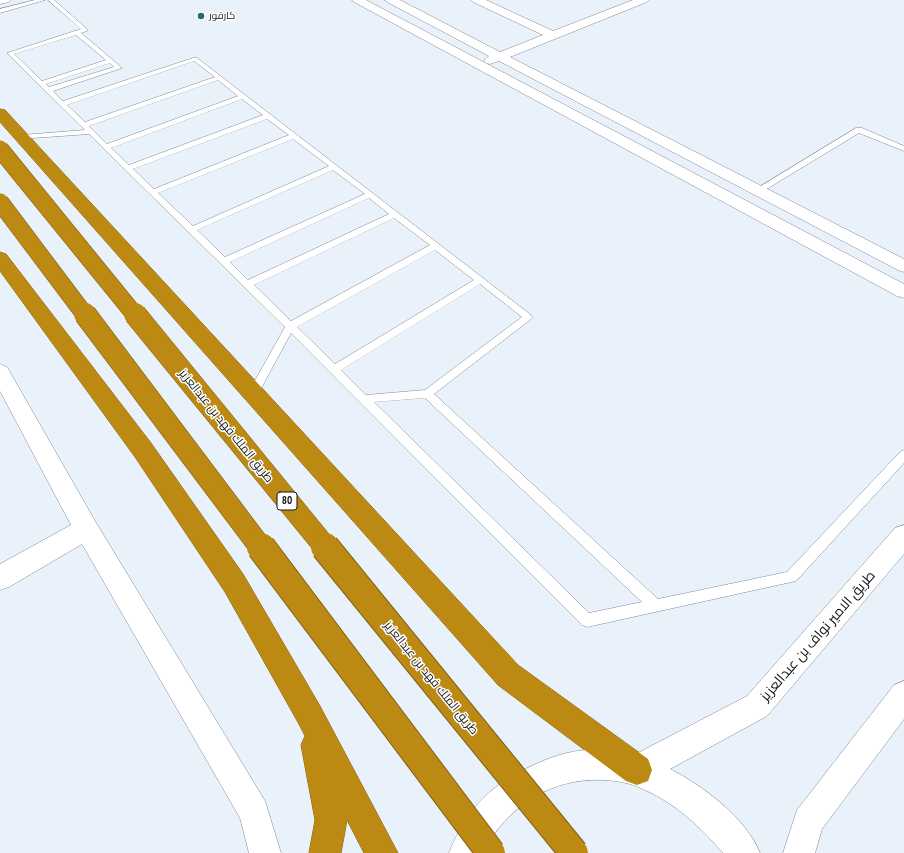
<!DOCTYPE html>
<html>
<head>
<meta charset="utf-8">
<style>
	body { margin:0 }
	canvas { display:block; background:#e9f1fa }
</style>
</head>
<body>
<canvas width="904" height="853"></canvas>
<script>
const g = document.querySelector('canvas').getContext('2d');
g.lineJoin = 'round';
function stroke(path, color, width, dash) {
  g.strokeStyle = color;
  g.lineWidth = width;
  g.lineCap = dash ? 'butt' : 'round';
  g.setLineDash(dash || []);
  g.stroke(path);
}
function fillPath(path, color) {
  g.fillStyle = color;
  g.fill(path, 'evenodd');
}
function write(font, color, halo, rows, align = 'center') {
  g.font = font + ' "PT Sans Narrow",Cairo,sans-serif';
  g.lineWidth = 3;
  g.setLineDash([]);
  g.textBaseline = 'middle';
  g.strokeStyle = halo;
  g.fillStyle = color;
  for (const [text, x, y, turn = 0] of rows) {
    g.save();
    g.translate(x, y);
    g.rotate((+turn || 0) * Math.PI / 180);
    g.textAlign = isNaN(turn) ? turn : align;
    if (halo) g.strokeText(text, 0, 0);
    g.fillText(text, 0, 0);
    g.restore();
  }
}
const lane = new Path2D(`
	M35,0H45L0,13V9Z
	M48,0H54L87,29V31L81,33L122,68L53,91L63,101L193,58H197L531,315L533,317L531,319L434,394L658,599L787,572L900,452L904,450V463L796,581L587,627L582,625L291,333L257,396H249L248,393L285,327L89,134L19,139L18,137L22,135L85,130L7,53L81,29ZM76,35L106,60L42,81L14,54ZM194,61L215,77L85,122L67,105ZM110,63L114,67L49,87L46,84ZM218,80L238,96L107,144L89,126ZM242,99L263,115L129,165L111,148ZM267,119L289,135L154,189L133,169ZM293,139L329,166L193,226L158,193ZM333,170L365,194L225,257L197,230ZM369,198L389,214L248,280L230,262ZM394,218L430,245L291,321L254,285ZM435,250L474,280L335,364L297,327ZM480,284L522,317L425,390L366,395L341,370ZM425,398L642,602L589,613L374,402Z
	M856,128H862L904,146V151L859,133L760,193H754L753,191Z`);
const street = new Path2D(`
	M0,0H11L9,2L0,4Z
	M352,0H366L904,284V298L897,296L354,2Z
	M385,0H400L500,52L543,35L473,2L471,0H486L553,31L633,0H649L647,2L510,57L904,259V272L898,270L499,61L490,64L486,63L484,60L489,56L387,2Z
	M0,364L7,367L95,521L265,801L281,853H249L240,818L82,544L9,587L0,590V564L71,525L0,391Z`);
const secondary = new Path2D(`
	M904,525V554L767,716L670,769C702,785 746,818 760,853H723C701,827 675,803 643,789C631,783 618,781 605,780C551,777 508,806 482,853H449C467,808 492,783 536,764C568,749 600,745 634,755L747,696L895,528Z
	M904,681V719L822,829L815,853H783L797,810L894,685Z`);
const highway = new Path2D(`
	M0,109L5,110L518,665L648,759L652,770L648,781L637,785L626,781L498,685L0,122Z
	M0,252L6,254L151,443L243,574L320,706L398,853H364L347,820L341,853H309L315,820L301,745L305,736L300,726L225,592L135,457L0,271Z`);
stroke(lane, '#828992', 1);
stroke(street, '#828992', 1);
stroke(secondary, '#828992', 1);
stroke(highway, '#816114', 1);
fillPath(lane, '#fff');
fillPath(street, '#fff');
fillPath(secondary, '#fff');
fillPath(highway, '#bc8a12');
const highwayBridgeFar2 = new Path2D(`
	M0,149L135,315
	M0,202L85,315`);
const highwayBridgeFar1 = new Path2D(`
	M85,314L261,548
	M135,314L326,548`);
const highwayBridge = new Path2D(`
	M261,547L491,853
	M325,547L574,853`);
stroke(highwayBridgeFar2, '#816114', 18, []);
stroke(highwayBridgeFar1, '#816114', 23, []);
stroke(highwayBridge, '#816114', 30, []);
stroke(highwayBridgeFar2, '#bc8a12', 17);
stroke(highwayBridgeFar1, '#bc8a12', 22);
stroke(highwayBridge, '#bc8a12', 28);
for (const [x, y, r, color] of [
	[201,16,4,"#206b72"]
]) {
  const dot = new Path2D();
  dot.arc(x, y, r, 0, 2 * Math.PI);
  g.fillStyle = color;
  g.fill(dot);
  stroke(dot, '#fff', 1.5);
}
write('10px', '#131619', '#fff', [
	["كارفور",209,16]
], 'left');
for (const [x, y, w] of [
	[287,501,20]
]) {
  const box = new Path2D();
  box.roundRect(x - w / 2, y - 9, w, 18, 3);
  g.fillStyle = '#fff';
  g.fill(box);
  stroke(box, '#131619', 1);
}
write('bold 11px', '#131619', null, [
	["80",287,501]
]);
write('12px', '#131619', '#fff', [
	["طريق الملك فهد بن عبدالعزيز",226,426,51],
	["طريق الملك فهد بن عبدالعزيز",431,678,51]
]);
write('14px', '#131619', '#fff', [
	["طريق الامير نواف بن عبدالعزيز",818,636,-49]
]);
</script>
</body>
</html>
